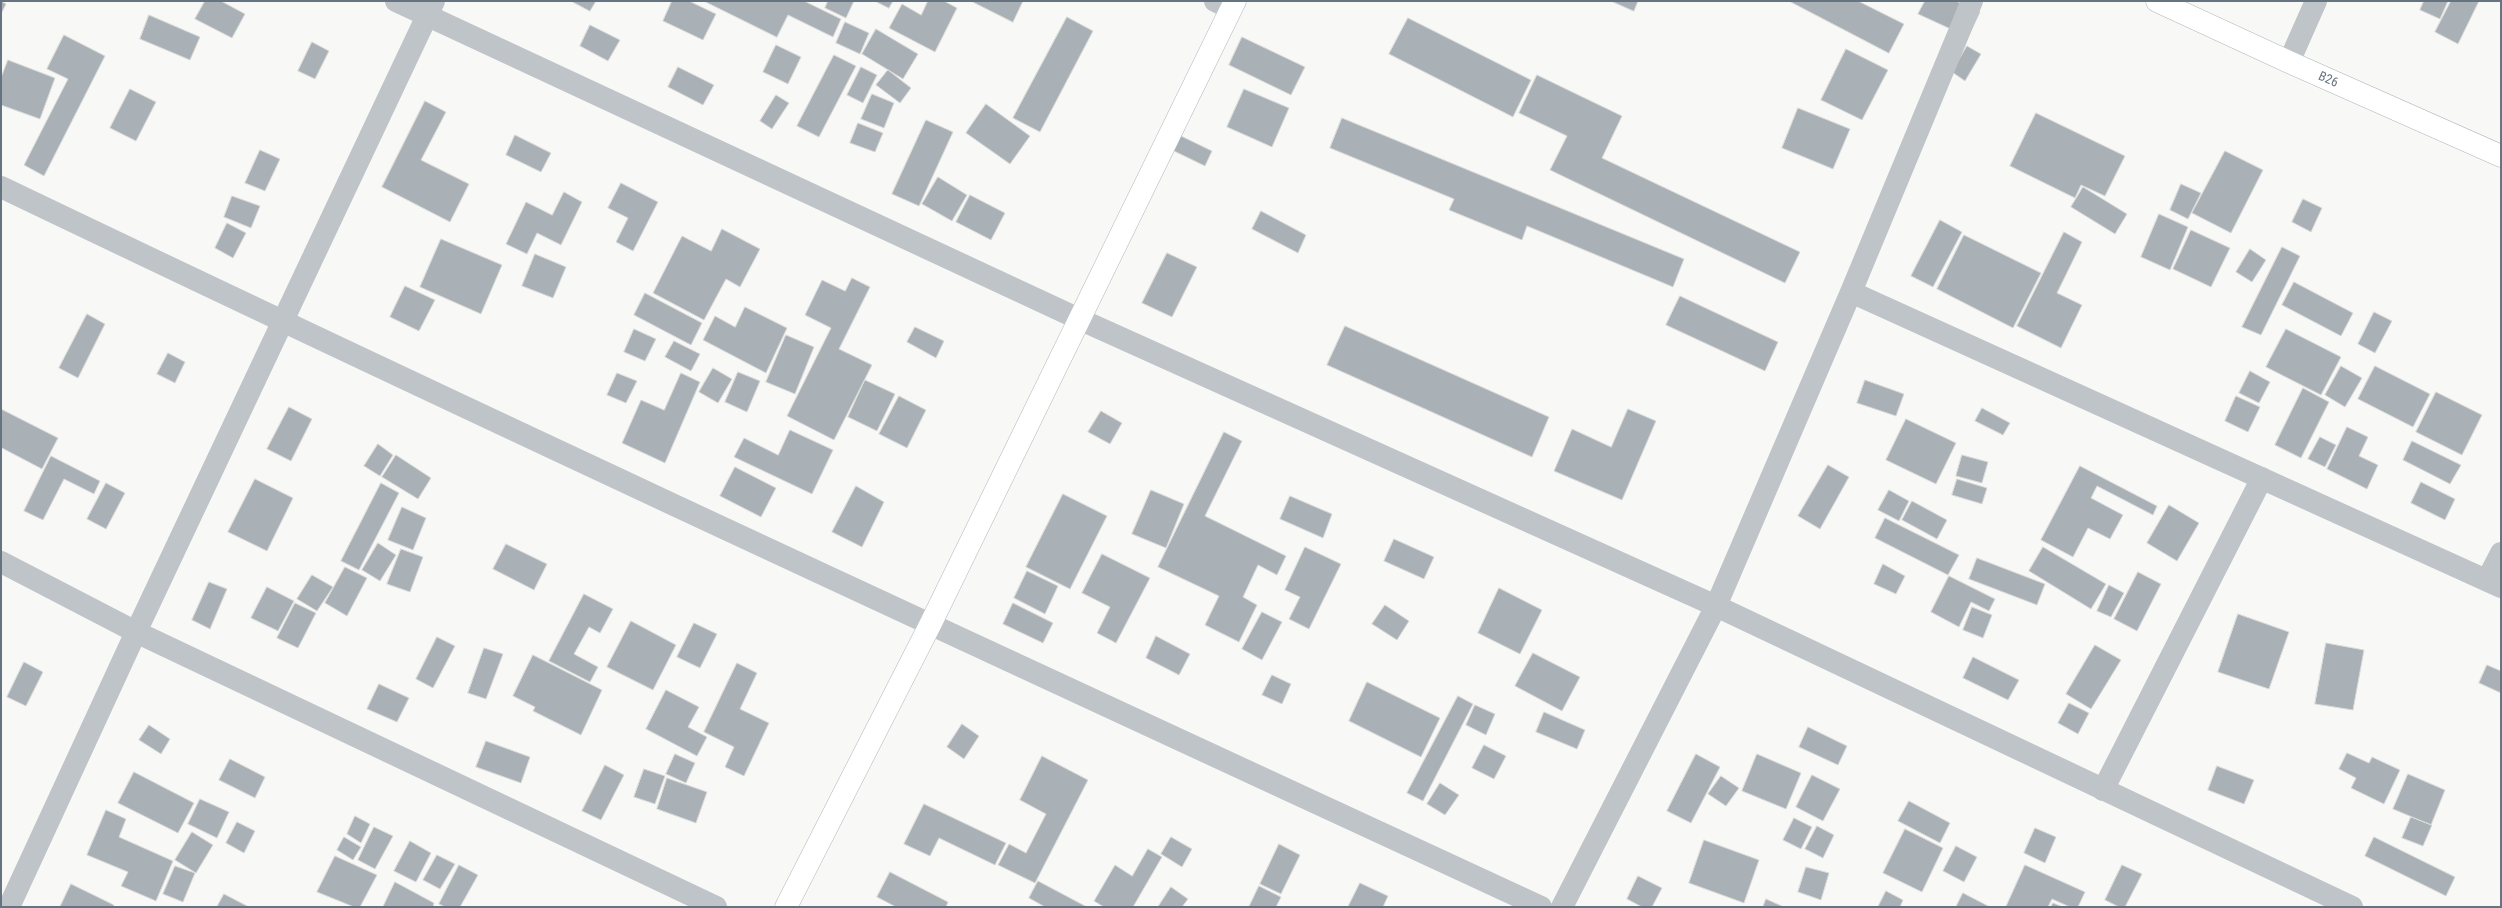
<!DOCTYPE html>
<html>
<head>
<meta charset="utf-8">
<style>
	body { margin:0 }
	#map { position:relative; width:2502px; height:908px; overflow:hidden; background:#f8f8f6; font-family:"Roboto Condensed",sans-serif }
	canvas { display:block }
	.frame { position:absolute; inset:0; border:2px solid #657480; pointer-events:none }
</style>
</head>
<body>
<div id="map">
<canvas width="2502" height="908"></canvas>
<div class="frame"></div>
</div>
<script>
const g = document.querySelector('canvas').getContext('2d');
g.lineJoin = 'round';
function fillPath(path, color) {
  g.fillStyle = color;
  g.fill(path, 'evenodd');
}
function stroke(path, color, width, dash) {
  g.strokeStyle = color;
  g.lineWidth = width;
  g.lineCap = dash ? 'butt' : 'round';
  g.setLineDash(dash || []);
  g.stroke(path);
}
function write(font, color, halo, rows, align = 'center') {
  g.font = font + ' "Roboto Condensed",sans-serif';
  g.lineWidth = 4;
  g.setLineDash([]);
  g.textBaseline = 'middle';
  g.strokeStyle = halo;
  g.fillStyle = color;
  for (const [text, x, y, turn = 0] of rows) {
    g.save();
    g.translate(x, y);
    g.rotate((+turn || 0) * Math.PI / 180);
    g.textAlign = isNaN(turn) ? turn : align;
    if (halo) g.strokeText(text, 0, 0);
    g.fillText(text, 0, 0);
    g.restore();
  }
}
const building = new Path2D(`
	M1,1L6,4L1,14Z
	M205,1H221L245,14L232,38L195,19Z
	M571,1H596L590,11Z
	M672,1H689L716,14L703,40L663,21Z
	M704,1H804L841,19L833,37L788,15L777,37Z
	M828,1H854L846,18L825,8Z
	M875,1H893L889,8Z
	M928,1H944L957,8L935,52L889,28L902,4L921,15Z
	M971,1H1023L1013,22Z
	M1611,1H1638L1634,11Z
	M1789,1H1858L1904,24L1889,53Z
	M1925,1H1956L1980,12L1968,37L1918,14Z
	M2424,1H2448L2440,19L2420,10Z
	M2451,1H2479L2458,44L2435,32Z
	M149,15L200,37L190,60L140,39Z
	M1067,17L1093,31L1040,132L1013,118Z
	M1408,18L1531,80L1513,117L1389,54Z
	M845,22L869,33L860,54L836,43Z
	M590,25L620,40L608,61L580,46Z
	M876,29L918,54L903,79L862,54Z
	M64,35L105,56L44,176L24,165L68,79L47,69Z
	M1242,37L1305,67L1291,95L1229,65Z
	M312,42L329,51L315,79L298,71Z
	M776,45L801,57L788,84L763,72Z
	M1967,46L1981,54L1965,81L1952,72Z
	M1846,49L1888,70L1862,120L1821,100Z
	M834,55L856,66L819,137L797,126Z
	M8,60L55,78L40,119L1,105V78Z
	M678,67L714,85L703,105L668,87Z
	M861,67L877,75L863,103L847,95Z
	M888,70L911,88L900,103L876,85Z
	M1537,75L1622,116L1602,158L1800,252L1785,283L1550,170L1567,136L1519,113Z
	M130,89L156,102L136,141L110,128Z
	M1244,89L1289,108L1272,147L1227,127Z
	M872,94L894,103L884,128L861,119Z
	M776,95L789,103L772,129L760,121Z
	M425,101L446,112L421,160L469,184L450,222L382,187Z
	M986,104L1030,136L1010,164L966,133Z
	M1798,108L1850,129L1833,169L1782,148Z
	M2036,113L2125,156L2105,196L2081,185L2075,198L2010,166Z
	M1342,118L1684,259L1673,287L1527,226L1522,240L1449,210L1454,199L1330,148Z
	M926,120L953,132L919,206L892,194Z
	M858,123L883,133L875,152L850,143Z
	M515,135L551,153L541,172L506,155Z
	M1181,136L1212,151L1205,166L1174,151Z
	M260,150L280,159L265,191L245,183Z
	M2225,151L2263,170L2231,233L2192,213Z
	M938,177L967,195L952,221L922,204Z
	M621,183L658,202L633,251L616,242L628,218L608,208Z
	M2181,184L2201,193L2188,219L2170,210Z
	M2083,187L2127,214L2115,234L2071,207Z
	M564,192L582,202L561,245L537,233L527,254L506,244L526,202L552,215Z
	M970,195L1005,213L991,240L956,222Z
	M232,196L260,206L251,228L224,217Z
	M2303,199L2322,208L2311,232L2292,222Z
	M1261,211L1306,235L1298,253L1252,229Z
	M2159,214L2188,227L2170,270L2141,257Z
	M1940,220L1962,232L1933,287L1911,276Z
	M227,223L246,233L233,258L215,248Z
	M722,229L760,249L740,287L726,279L704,320L653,293L682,236L711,251Z
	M2191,230L2230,248L2211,287L2173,269Z
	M2064,232L2082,242L2057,293L2082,305L2061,348L2017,326Z
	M1964,235L2041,273L2013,328L1937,289Z
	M441,239L502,265L481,314L420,287Z
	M2282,247L2300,256L2261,335L2242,327Z
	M2250,249L2266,260L2252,282L2236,272Z
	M1167,253L1197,267L1172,317L1142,303Z
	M535,254L566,267L553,298L522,286Z
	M852,278L870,287L839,349L872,365L834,440L787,416L831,328L805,315L822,280L845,291Z
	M2294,282L2353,313L2341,336L2282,305Z
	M405,286L435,300L419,331L390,317Z
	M645,293L702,323L691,345L634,315Z
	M1680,296L1778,342L1765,371L1666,325Z
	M745,307L787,328L766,373L703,340L715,316L735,327Z
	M2374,312L2392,321L2375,353L2358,344Z
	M87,314L105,324L78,378L59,368Z
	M1345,326L1549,417L1532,457L1327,365Z
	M915,327L944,341L936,358L907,342Z
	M634,329L656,339L645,361L624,352Z
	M2286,329L2341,357L2321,395L2266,367Z
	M786,335L814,347L795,394L766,382Z
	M674,341L700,354L691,371L665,357Z
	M168,353L185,362L175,383L157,374Z
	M2341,366L2362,378L2345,407L2325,395Z
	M2375,366L2430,394L2413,427L2358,399Z
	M713,368L732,379L718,403L699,392Z
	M2250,371L2270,382L2259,403L2239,393Z
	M738,372L760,381L747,412L725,402Z
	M617,373L637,381L626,403L607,395Z
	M681,373L700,382L665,463L622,443L641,400L664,410Z
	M865,380L895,394L877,431L848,417Z
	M1865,380L1904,394L1896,416L1857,403Z
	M2303,388L2329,402L2301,458L2275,445Z
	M2436,392L2482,415L2462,455L2416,432Z
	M899,396L926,410L907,448L879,434Z
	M2236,396L2260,407L2248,432L2225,421Z
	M289,407L312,419L291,461L267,449Z
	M1982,408L2010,423L2003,435L1975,421Z
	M1,409L58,438L42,469L2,448L1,451Z
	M1628,409L1656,421L1622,500L1554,471L1572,429L1611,447Z
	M1101,411L1122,423L1110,444L1088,432Z
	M1906,419L1956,443L1936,484L1886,460Z
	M2347,427L2368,437L2359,456L2378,465L2367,489L2327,469Z
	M790,430L833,450L812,494L734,457L744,438L778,455Z
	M1224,432L1242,441L1205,516L1286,556L1277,575L1258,565L1243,597L1257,605L1239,642L1205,625L1219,596L1158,567Z
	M2320,437L2336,445L2325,467L2308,459Z
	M2412,441L2461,465L2450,484L2403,460Z
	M378,444L393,455L380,476L364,466Z
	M396,455L431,478L418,499L382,477Z
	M1962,455L1988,462L1982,483L1956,476Z
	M51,456L100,481L94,494L64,479L43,520L24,511Z
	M1828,465L1849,477L1820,529L1798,516Z
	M2080,466L2157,506L2153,515L2097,486L2091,498L2123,515L2110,539L2088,528L2073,557L2041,540Z
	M735,467L776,488L761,517L720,496Z
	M255,479L293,498L267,551L228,532Z
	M1957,479L1987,488L1982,504L1952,495Z
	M2421,482L2455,499L2445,520L2411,503Z
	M106,483L125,493L106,529L87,519Z
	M381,483L399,493L359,570L341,561Z
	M856,486L884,502L862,547L832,532Z
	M1151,490L1184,504L1166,548L1132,534Z
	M1889,490L1909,501L1899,521L1878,510Z
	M1063,494L1107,516L1070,589L1026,567Z
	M1290,496L1332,514L1323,538L1280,519Z
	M1912,501L1947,520L1937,539L1902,520Z
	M2169,505L2199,523L2177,561L2147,543Z
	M402,507L426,518L413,550L388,540Z
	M1885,518L1959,555L1948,575L1875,538Z
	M1394,539L1434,557L1424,579L1384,561Z
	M378,543L396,555L380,581L362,570Z
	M506,544L547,564L534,590L493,569Z
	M1305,547L1341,564L1309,629L1289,619L1300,597L1285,590Z
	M2043,547L2106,584L2091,609L2029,571Z
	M401,549L423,557L410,592L387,584Z
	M1102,554L1150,578L1116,643L1097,633L1110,607L1082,593Z
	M1977,558L2045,584L2037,605L1969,579Z
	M1883,564L1905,576L1896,594L1874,584Z
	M345,567L367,578L347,616L325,603Z
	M1027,571L1058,586L1045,614L1014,598Z
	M2138,572L2161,584L2137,631L2114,619Z
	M312,575L333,587L317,611L297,599Z
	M1949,576L1995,599L1989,611L1971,602L1959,627L1931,612Z
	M209,582L227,589L210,629L192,620Z
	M2109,585L2124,593L2111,617L2097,611Z
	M267,587L294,601L278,631L251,618Z
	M1499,588L1542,610L1520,654L1478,633Z
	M584,594L613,609L600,633L589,627L574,654L598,667L590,682L549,661Z
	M295,603L316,613L298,648L277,638Z
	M1013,603L1053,623L1043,643L1003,624Z
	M1385,605L1409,621L1397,640L1372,624Z
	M1972,607L1992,615L1983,638L1963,630Z
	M1262,612L1282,622L1262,660L1242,649Z
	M2238,614L2289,632L2269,689L2218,672Z
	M631,621L676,645L653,690L607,667Z
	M694,623L717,634L700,668L677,657Z
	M1156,636L1190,654L1179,675L1146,658Z
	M437,637L455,646L433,688L416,679Z
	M2326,643L2364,650L2353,710L2315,704Z
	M2095,645L2121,660L2091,709L2066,694Z
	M484,648L503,654L486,699L468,693Z
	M1533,653L1580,677L1562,711L1515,686Z
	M533,655L602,690L581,735L533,711L535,707L513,696Z
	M1973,657L2019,680L2008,700L1963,678Z
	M24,662L43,672L26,706L7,697Z
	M737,663L757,673L740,709L769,723L744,776L725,767L734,747L704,732Z
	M2487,665L2501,671V693L2479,683Z
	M1272,675L1291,684L1282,704L1262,695Z
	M1367,682L1440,718L1421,757L1349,721Z
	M379,684L409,698L397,722L367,709Z
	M666,690L699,707L688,727L707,737L697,756L646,729Z
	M1458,696L1473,704L1423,801L1407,793Z
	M2069,703L2089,713L2078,734L2058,723Z
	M1475,705L1495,714L1486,735L1466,725Z
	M1544,712L1585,730L1577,749L1536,732Z
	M962,724L979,736L964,759L947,747Z
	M149,725L170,739L161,754L139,740Z
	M1808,727L1847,746L1838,765L1799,747Z
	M486,741L530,757L521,783L476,767Z
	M1484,745L1506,756L1494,779L1472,768Z
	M2347,753L2369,763L2372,757L2400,770L2384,804L2351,788L2356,778L2339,769Z
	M675,754L695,763L686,783L666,774Z
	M1696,754L1720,767L1691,823L1667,811Z
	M1757,754L1801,773L1786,809L1742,791Z
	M1042,756L1088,780L1035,883L998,865L1009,844L1026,853L1046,814L1020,800Z
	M230,759L265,777L255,798L219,780Z
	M605,765L624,775L601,820L582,811Z
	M2217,766L2254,780L2244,804L2208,790Z
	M644,769L665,776L655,804L634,797Z
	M134,772L194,803L178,833L118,803Z
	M2408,774L2445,790L2431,825L2393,809Z
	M1812,775L1840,789L1823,821L1796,807Z
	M1721,776L1739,788L1726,806L1708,794Z
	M667,778L707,792L696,823L657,809Z
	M1440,783L1459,795L1445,815L1427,804Z
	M200,799L229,812L217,838L188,824Z
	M1909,801L1950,823L1940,843L1898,821Z
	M924,804L1006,843L995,865L939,838L930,856L904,844Z
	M106,810L126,819L119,837L173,861L156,901L121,886L128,872L87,855Z
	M355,816L370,824L361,843L347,834Z
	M2411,817L2432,825L2423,846L2402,838Z
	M1794,818L1812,827L1801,849L1783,840Z
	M237,822L255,831L244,853L226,843Z
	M1817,826L1834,835L1823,858L1805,849Z
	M374,827L393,836L375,869L358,860Z
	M2035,828L2056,837L2045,863L2024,853Z
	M1905,829L1943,848L1922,892L1883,873Z
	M192,832L213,845L196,873L175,860Z
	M344,837L361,847L353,860L337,850Z
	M1171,837L1192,849L1182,867L1161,854Z
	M2374,837L2455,877L2446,896L2365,856Z
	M1704,840L1759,860L1744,903L1689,883Z
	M410,841L431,853L416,882L394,871Z
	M1279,844L1300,855L1281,894L1260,884Z
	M1956,846L1977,857L1964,882L1943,871Z
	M1148,849L1162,857L1133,907H1104L1094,901L1115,865L1132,876Z
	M437,855L455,864L440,889L423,880Z
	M335,856L377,875L360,907H354L317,892Z
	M459,865L478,875L460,907H445L439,904Z
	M2025,865L2085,892L2078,907H2070L2052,899L2048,907H2006Z
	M2122,865L2142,874L2125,907H2119L2105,900Z
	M175,866L195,873L183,902L163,894Z
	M1806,867L1829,873L1821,900L1798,892Z
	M890,872L948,902L946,907H896L877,897Z
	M1638,876L1662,888L1652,907H1642L1627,899Z
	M1038,881L1087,907H1045L1029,898Z
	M395,882L434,903L433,907H383Z
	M1360,883L1388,896L1383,907H1348Z
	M71,884L114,905L113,907H60Z
	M1259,886L1281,897L1276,907H1249Z
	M1171,887L1188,899L1182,907H1158Z
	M1886,891L1903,900L1900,907H1878Z
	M1963,893L1990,907H1956Z
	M224,894L249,907H217Z
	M1766,899L1784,907H1763Z
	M2053,903L2063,907H2051Z`);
fillPath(building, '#a9b1b7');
stroke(building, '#dadad8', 1);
const secondary = new Path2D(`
	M786,907L930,625L1235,1`);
const trunk = new Path2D(`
	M2157,1L2289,62L2501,156`);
stroke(secondary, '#b2b8bc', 23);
stroke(trunk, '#b3b7bb', 23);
stroke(new Path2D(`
	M396,1L1079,319L1716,606L2352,907
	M1215,1L1231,9
	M1,187C512,432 1027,669 1541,907
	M1851,292L2501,587
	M1,562L136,632L716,907
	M2487,580L2501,553
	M2103,790L2262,478
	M9,907L136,632L434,1
	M1562,907L1716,606L1851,292L1972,1`), '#bfc4c8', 22);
stroke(new Path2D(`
	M2289,62L2316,1`), '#bfc4c8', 22);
stroke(secondary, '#fff', 22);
stroke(trunk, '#fff', 22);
write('13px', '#657480', '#fff', [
	["B26",2328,80,24]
]);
</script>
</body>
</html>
